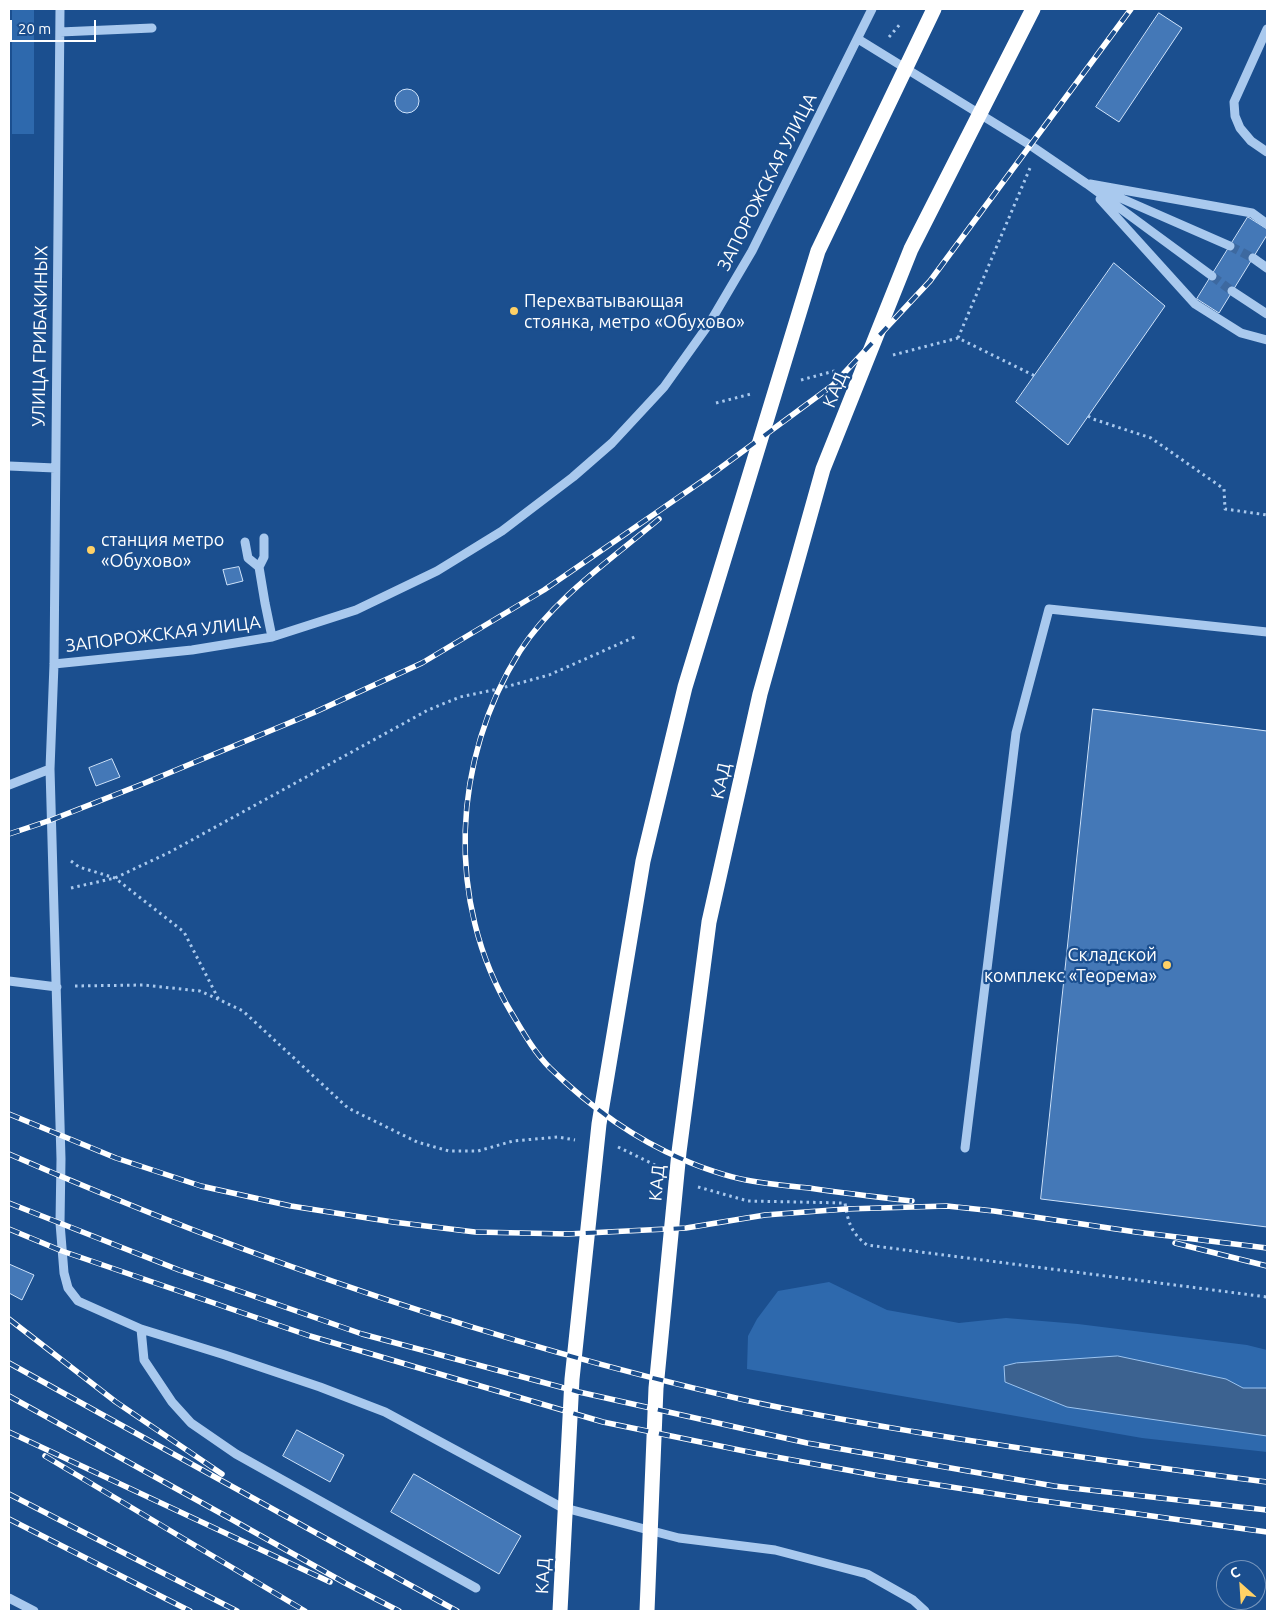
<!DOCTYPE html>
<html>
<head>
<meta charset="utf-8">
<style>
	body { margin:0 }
	#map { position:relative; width:1276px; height:1620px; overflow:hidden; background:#1b4f8f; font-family:Ubuntu,sans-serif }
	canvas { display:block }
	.frame { position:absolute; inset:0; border:10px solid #fff; pointer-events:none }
	.north { position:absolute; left:1216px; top:1560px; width:50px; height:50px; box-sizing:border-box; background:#1b4f8f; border:1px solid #7695bc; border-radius:50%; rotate:334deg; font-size:14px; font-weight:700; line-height:20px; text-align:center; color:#fff }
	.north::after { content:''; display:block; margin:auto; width:18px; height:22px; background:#ffd166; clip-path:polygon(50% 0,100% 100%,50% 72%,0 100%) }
	.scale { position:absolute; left:10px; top:20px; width:86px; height:22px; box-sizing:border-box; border:2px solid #fff; border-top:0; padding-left:6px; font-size:15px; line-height:18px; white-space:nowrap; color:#fff; -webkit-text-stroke:4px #1b4f8f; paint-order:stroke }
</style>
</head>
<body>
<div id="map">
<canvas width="1276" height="1620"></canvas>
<div class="frame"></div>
<div class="north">С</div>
<div class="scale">20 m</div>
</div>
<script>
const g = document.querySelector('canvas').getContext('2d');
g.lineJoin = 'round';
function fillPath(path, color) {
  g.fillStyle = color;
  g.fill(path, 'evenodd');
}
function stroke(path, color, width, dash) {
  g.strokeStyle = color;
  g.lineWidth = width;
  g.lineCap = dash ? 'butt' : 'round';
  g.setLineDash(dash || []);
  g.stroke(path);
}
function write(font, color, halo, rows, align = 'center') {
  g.font = font + ' Ubuntu,sans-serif';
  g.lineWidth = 4.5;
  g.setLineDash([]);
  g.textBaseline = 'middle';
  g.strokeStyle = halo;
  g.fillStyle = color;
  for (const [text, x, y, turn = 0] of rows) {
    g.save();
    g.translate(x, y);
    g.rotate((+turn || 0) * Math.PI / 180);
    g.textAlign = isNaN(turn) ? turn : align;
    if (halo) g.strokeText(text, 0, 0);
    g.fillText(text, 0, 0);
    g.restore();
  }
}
fillPath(new Path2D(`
	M12,9H34V134H12Z
	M829,1282L887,1310L959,1323L1006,1318L1078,1324L1247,1345L1267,1350V1452L1142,1438L747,1369L748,1336L757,1319L778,1291Z`), '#2e69ad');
const water = new Path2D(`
	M1118,1356L1226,1379L1243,1388H1267V1436L1067,1407L1005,1382L1004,1366L1016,1363Z`);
fillPath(water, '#3c6290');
stroke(water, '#9cc4f0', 1);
const building = new Path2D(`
	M1159,13L1182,28L1119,122L1096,107Z
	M395 101a12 12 0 1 1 24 0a12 12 0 1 1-24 0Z
	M1248,217L1267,229V235L1219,313L1197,299Z
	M1114,263L1165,306L1068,445L1016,402Z
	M239,567L243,581L227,585L223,570Z
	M1093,709L1267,731V1227L1041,1199Z
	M112,759L120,777L96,786L89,768Z
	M9,1264L34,1275L22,1300L9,1293Z
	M297,1430L344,1455L330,1482L283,1456Z
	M414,1474L521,1536L499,1574L391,1512Z`);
fillPath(building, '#4478b7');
stroke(building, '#cfe3fa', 1);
stroke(new Path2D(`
	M1230,246L1253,258
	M1212,276L1232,291`), '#3d69a0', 9, [9, 4.5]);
stroke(new Path2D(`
	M889,37L901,23
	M958,338L1030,168
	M893,355L958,338L1035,376
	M801,380L838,370
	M716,403L751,394
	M1088,416L1093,419L1151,438L1224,489L1225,509L1267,515
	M71,861L79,867L115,878L184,932L219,1000
	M71,888L115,878L170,852L428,710L460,697L498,689L549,675L637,636
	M75,986L143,985L200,991L220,1000L243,1011L348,1108L417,1142L449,1151H478L513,1141L558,1137L575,1140
	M618,1147L655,1165
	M698,1187L748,1201L845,1203C848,1222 851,1233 867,1245L1267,1297`), '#a9c9ee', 3, [2.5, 4]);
stroke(new Path2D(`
	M60,9L54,664L50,769L61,1159L60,1223L64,1273L68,1288L78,1301L141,1329L225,1355L320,1387L385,1412L561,1507L679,1538L775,1550L867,1574L913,1600L925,1611
	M1267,29L1234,102L1235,116L1240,128L1251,141L1267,152
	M60,32L152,28
	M858,39L1030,145L1087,184L1212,276
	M1090,184L1252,213L1267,224
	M1102,190L1230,246
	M1100,199L1195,304L1241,333L1267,340
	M1253,258L1267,268
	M1232,291L1267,314
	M9,466L55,468
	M264,538V557L259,567L265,603L272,637
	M245,542L248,558L259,567
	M54,664L192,650L272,637L356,610L437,571L502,531L573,477L612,443L664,387L709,324L752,251L872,9
	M9,785L50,769
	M9,981L57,987
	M965,1148L1016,733L1049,609L1267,632
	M141,1329L144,1360L172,1402L191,1423L236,1454L476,1588
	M9,1598L34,1611`), '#a9c9ee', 9);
stroke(new Path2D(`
	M560,1611L572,1379L599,1124L643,861L685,687L818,251L934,9
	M647,1611L656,1388L679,1152L709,922L760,694L823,469L911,249L1033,9`), '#fff', 15);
const rail = new Path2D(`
	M659,519C612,559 554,598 520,651C452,759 445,902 511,1012C523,1032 534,1052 550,1068C588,1105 633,1138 682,1159C699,1167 729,1177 746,1180C767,1184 788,1186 809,1188C843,1193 877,1197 912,1201
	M9,834L51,820L140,785L313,713L422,663L544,590L708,477L833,385L930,281L1131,9
	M9,1114L116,1158L201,1186L291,1206L393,1222L475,1232L568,1234L686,1228L765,1215L846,1209L947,1206L994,1211L1136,1232L1267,1248
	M9,1154C243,1256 486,1341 736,1398C795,1412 856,1422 916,1432C1033,1451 1150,1467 1267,1482
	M9,1203L179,1270L362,1334L579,1392L807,1443L1054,1486L1267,1510
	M9,1229L62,1251L310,1336L603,1422L754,1453L880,1476L1022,1498L1267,1532
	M1175,1243L1267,1266
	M9,1319L116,1402L222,1474
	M9,1363L457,1611
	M9,1396L231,1519L345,1583L399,1611
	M9,1432L330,1582
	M45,1456L305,1611
	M9,1494L237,1611
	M9,1519L190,1611`);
stroke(rail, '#fff', 5.5);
stroke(rail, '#1b4f8f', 4, [11]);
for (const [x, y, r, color] of [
	[514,311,5,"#ffd166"],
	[91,550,5,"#ffd166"],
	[1167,965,5,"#ffd166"]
]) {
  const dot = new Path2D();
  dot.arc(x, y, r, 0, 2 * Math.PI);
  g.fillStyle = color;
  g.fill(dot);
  stroke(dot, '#1b4f8f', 2);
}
write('18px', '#fff', '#1b4f8f', [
	["ЗАПОРОЖСКАЯ УЛИЦА",767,182,-63],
	["УЛИЦА ГРИБАКИНЫХ",40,336,-89],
	["КАД",835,390,-68],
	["ЗАПОРОЖСКАЯ УЛИЦА",163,634,-7],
	["КАД",721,781,-78],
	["КАД",657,1183,-85],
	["КАД",543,1576,-87]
]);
write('18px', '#fff', '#1b4f8f', [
	["Перехватывающая",524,301],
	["стоянка, метро «Обухово»",524,322],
	["станция метро",101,540],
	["«Обухово»",101,561],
	["Складской",1157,955,"right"],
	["комплекс «Теорема»",1157,976,"right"]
], 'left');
</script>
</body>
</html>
